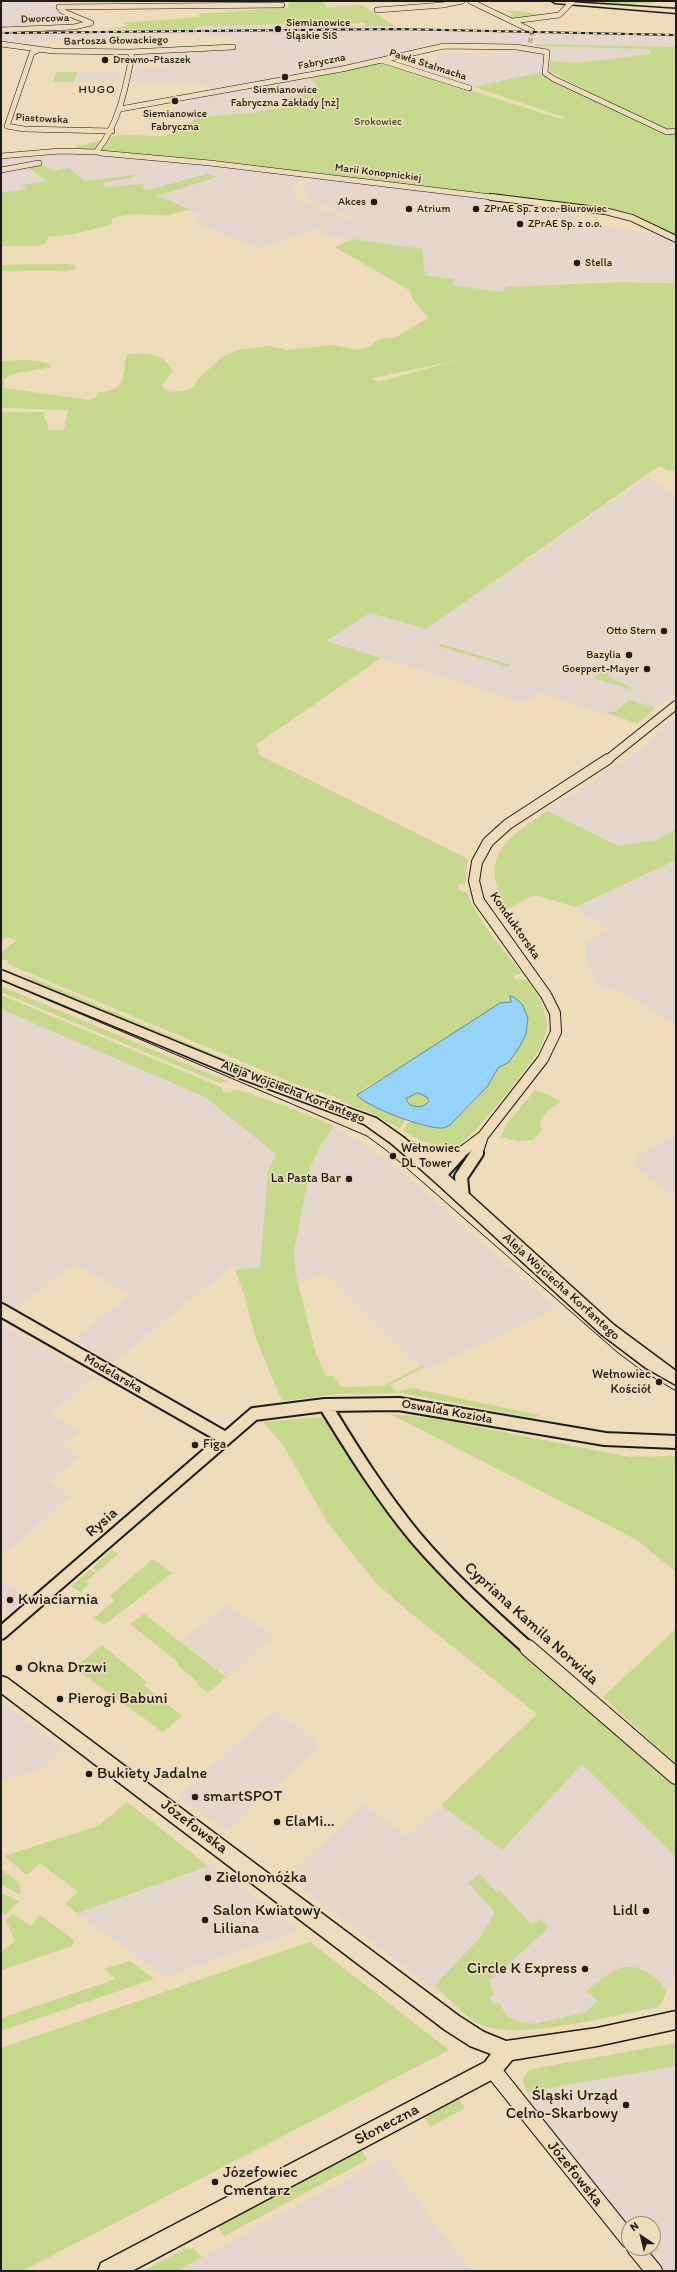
<!DOCTYPE html>
<html>
<head>
<meta charset="utf-8">
<style>
	body { margin:0 }
	#map { position:relative; width:677px; height:2272px; overflow:hidden; background:#eedbb9; font-family:Itim,sans-serif }
	canvas { display:block }
	.frame { position:absolute; inset:0; border:2px solid #1c1c1c; pointer-events:none }
	.north { position:absolute; left:621px; top:2216px; width:40px; height:40px; box-sizing:border-box; background:#eedbb9; border:1px solid #9a8f7a; border-radius:50%; rotate:325deg; font-size:11px; font-weight:700; line-height:16px; text-align:center; color:#1c1c1c }
	.north::after { content:''; display:block; margin:auto; width:14px; height:18px; background:#1c1c1c; clip-path:polygon(50% 0,100% 100%,50% 72%,0 100%) }
</style>
</head>
<body>
<div id="map">
<canvas width="677" height="2272"></canvas>
<div class="frame"></div>
<div class="north">N</div>
</div>
<script>
const g = document.querySelector('canvas').getContext('2d');
g.lineJoin = 'round';
function fillPath(path, color) {
  g.fillStyle = color;
  g.fill(path, 'evenodd');
}
function stroke(path, color, width, dash) {
  g.strokeStyle = color;
  g.lineWidth = width;
  g.lineCap = dash ? 'butt' : 'round';
  g.setLineDash(dash || []);
  g.stroke(path);
}
function write(font, color, halo, rows, align = 'center') {
  g.font = font + ' Itim,sans-serif';
  g.lineWidth = 3.5;
  g.setLineDash([]);
  g.textBaseline = 'middle';
  g.strokeStyle = halo;
  g.fillStyle = color;
  for (const [text, x, y, turn = 0] of rows) {
    g.save();
    g.translate(x, y);
    g.rotate((+turn || 0) * Math.PI / 180);
    g.textAlign = isNaN(turn) ? turn : align;
    if (halo) g.strokeText(text, 0, 0);
    g.fillText(text, 0, 0);
    g.restore();
  }
}
fillPath(new Path2D(`
	M1,1H55L57,11L72,17L76,25L1,29Z
	M197,26H395L398,29L676,34V47L410,42L428,50L220,90L199,82H131L134,69L163,68L165,58L137,59L138,52L239,48L234,36L184,35L30,43L1,42V31L194,30Z
	M498,45L650,49L651,54L578,63L550,61V71L469,88L406,67L442,59L433,55L439,53H499Z
	M56,72H120L117,82H53Z
	M307,76L319,86L298,90L304,94L280,100L293,105L259,112L177,120L174,118L176,106L190,103L182,99Z
	M65,152L193,163L306,176L293,186L296,197L300,201L350,220L357,218L306,199L303,186L317,177L567,209L574,211L581,219L572,223L659,234L676,242V282L619,280L552,283L550,285L507,287L502,292L451,285L456,280L425,275L424,266L388,244L318,234L334,223L259,248L199,224L198,214L150,198L1,194V156Z
	M648,477L657,485L676,495V692L638,724L540,693L526,703L326,641L370,613L426,629Z
	M676,717V829L656,840L618,846L547,811L632,756L656,737L654,735Z
	M676,860V1025L622,991L596,986L587,960L585,942L608,929L575,907Z
	M1,1009L205,1097L276,1154L268,1172L260,1267L235,1270L232,1266L111,1364L71,1341L130,1295L126,1292L74,1264L14,1309L1,1301Z
	M334,1126L389,1161L556,1308L427,1370L422,1366L420,1367L353,1302L325,1272L298,1284L295,1269L294,1251L310,1168L320,1146Z
	M676,1134V1198L632,1165L639,1155Z
	M1,1324L94,1377L50,1414L79,1432L62,1445L79,1457L48,1482L70,1496L1,1557Z
	M1,1579L28,1599L11,1614L1,1606Z
	M228,1604L273,1637L229,1677L181,1641Z
	M1,1701L63,1749L41,1770L1,1780Z
	M274,1712L313,1738L320,1747L227,1831L178,1796Z
	M582,1764L676,1857V1975L673,1978L657,2009L528,2030H500L479,2023L287,1877L364,1804L408,1837L441,1805L502,1850Z
	M213,1864L298,1931L165,1977L77,1913Z
	M676,2066V2271H664L645,2248H653V2224H629V2228L529,2102L527,2092Z
	M387,2157L434,2223L472,2271H176Z`), '#e4d5cd');
fillPath(new Path2D(`
	M310,1H322L327,7L362,5L395,26H363L366,25L365,23L197,26L194,30L108,29L129,25L121,23L201,17L198,14L289,7L288,2Z
	M602,1H650L653,4L637,3L635,6L603,3Z
	M556,10H561L556,15L512,20L496,12H502L500,13C507,17 511,15 515,14L506,11C520,9 550,20 560,10Z
	M535,44L676,47V240L616,211L598,207L254,166L83,150L75,147L119,135L166,136L199,117L259,112L292,105L279,100L303,94L297,90L318,86L307,76L381,61L557,118H566L474,87L542,72L547,78L616,111L621,110L550,71V61L578,63L650,54V49L535,46Z
	M56,72H77L74,82H53Z
	M41,164L53,171L69,168L85,181L134,175L135,177L103,183L104,186L109,187L144,184L142,189L148,190L207,174L218,177L156,196L174,202L190,210C183,211 175,214 168,215C148,216 130,211 111,219L113,222L110,225L74,234L48,237L46,243L37,246H1V193L27,189L23,185L47,181L27,167Z
	M352,239L422,249L425,275L456,280L451,285L502,292L507,287L619,282L676,283V469L669,471L659,466L426,629L370,613L326,641L381,658L257,744L259,755L468,859L465,883L458,885L459,890L467,893C479,923 502,948 522,973L515,975L513,978L527,980C537,994 549,1013 546,1031C544,1039 541,1047 536,1054C526,1072 468,1143 452,1151L422,1141L402,1131L410,1121C423,1126 438,1132 451,1124C463,1112 477,1101 487,1086C490,1081 493,1072 498,1068C501,1066 505,1065 508,1062C526,1042 537,1015 513,996L512,1002L361,1090L371,1106L406,1119L400,1129L371,1113L340,1101L341,1099L295,1084L8,964L9,961L1,959V952L17,940L8,937L1,940V412H43L49,430H64L68,410L1,408V361L27,360L48,363L51,367L13,374L4,379V388L90,400L96,397L98,393C104,391 112,391 116,388C126,382 123,365 127,355C145,352 164,353 173,371L161,386L171,392L184,391L194,387L198,379L222,357L237,350L269,346L287,350L333,345L358,350L369,347L377,340L396,337L428,318L413,300L409,290L335,247ZM458,360L379,382L373,379V378Z
	M67,264L74,265L76,269L64,271H1V265Z
	M441,644L511,665L502,670L506,666L438,646Z
	M602,671L609,673L607,676L633,688L630,689L593,678Z
	M629,700L654,707L653,710L638,723L606,713L616,711Z
	M547,811L618,846L656,840L676,829V860L575,907L535,895L506,909C479,854 504,841 547,811Z
	M18,972L302,1091L243,1069L44,987Z
	M1,986L227,1081L219,1083L1,992Z
	M1,995L223,1088V1092L231,1093L232,1090H238L286,1106L334,1126L320,1146L310,1168L294,1251L295,1269L298,1284L316,1354L326,1376H334L341,1387L383,1386L422,1366L424,1367L390,1385L397,1392L412,1388L539,1415L534,1418L401,1393L338,1394L282,1401L255,1336L245,1297L235,1270L260,1267L268,1172L276,1154L205,1097L1,1009Z
	M535,1090L549,1095L561,1102L547,1111L540,1122L542,1130L533,1140L518,1141L501,1137L506,1125Z
	M418,1093L428,1097L429,1101C424,1108 416,1108 409,1104L406,1099Z
	M390,1414L433,1418L629,1457L676,1456V1572L637,1540Z
	M323,1417C369,1491 423,1563 487,1622C549,1678 615,1728 676,1784V1857L582,1764L502,1850L441,1805L537,1714L408,1611L376,1583L328,1523L283,1445L263,1422Z
	M112,1550L118,1554L97,1572L92,1568Z
	M153,1559L172,1573L104,1625L94,1618L115,1600L110,1596Z
	M90,1570L96,1573L86,1582L89,1584L80,1592L71,1586Z
	M144,1614L226,1677L208,1693L197,1684L198,1682L177,1665L179,1663L130,1624Z
	M676,1629V1765L603,1697Z
	M102,1645L147,1682L144,1685L182,1716L163,1732L74,1668Z
	M127,1802L208,1866L77,1913L65,1904L78,1892L40,1863L27,1875L4,1856L98,1826Z
	M1,1869L19,1882L21,1895L1,1884Z
	M480,1874L497,1893L500,1891L531,1924L541,1919L548,1926L546,1930L489,1981L494,1995L489,1997L493,2004L499,2003L507,2016L520,2022L533,2024L584,2013L598,2001L586,1991C608,1975 622,1956 650,1974C657,1979 663,1984 666,1992L662,2003L657,2007C616,2015 521,2040 484,2026C465,2018 450,1999 435,1985L480,1938L495,1912L468,1883Z
	M1,1893L19,1901L4,1916L1,1908Z
	M13,1914L31,1926L40,1915L74,1940L72,1946L1,1970V1952L15,1941L6,1920Z
	M310,1942L449,2050L22,2271H1V2048Z
	M130,1961L154,1979L1,2031V2018L116,1979L104,1969Z
	M676,2043V2066L527,2092C522,2081 521,2076 532,2069Z
	M459,2099L465,2108L430,2127L424,2117Z
	M361,2149L367,2160L224,2236L219,2228L225,2221Z
	M186,2248L194,2249L202,2257L177,2271H143Z`), '#c5d88c');
const water = new Path2D(`
	M510,996L514,997L522,1004L528,1018L526,1034L520,1046L509,1062L498,1068L487,1087L451,1124C448,1126 445,1128 443,1128C428,1130 366,1107 357,1095L500,1003L511,1002ZM418,1093L427,1097L429,1101C424,1108 416,1108 409,1104L406,1099Z`);
fillPath(water, '#95d4f6');
stroke(water, '#658a9f', 1);
stroke(new Path2D(`
	M530,43L532,31`), '#c4b59a', 5, [5, 2.5]);
const minorFar5 = new Path2D(`
	M470,1L532,31
	M59,7L282,5
	M377,10L443,5L462,1
	M513,21L559,15L572,2
	M1,30L74,27L91,23L62,11L59,7
	M1,44L53,51L130,52L233,47
	M38,50L32,53L7,126L24,129L112,131
	M130,52L132,56C125,90 119,123 97,151L100,153L210,163L500,198
	M381,60L469,88
	M120,109L342,69L444,46L516,47L547,52L545,73L554,79L667,132L676,131
	M1,156L60,151L98,152
	M1,170L39,163`);
const minorFar4 = new Path2D(`
	M491,197L605,211L632,218L676,239`);
const minorFar3 = new Path2D(`
	M607,760L676,705`);
const minorFar2 = new Path2D(`
	M410,1148L425,1154
	M459,1154L483,1136L543,1059L556,1032L555,1013L546,995L479,901L474,881L477,862L488,842L508,824L608,759
	M477,1154L483,1136`);
const minorFar1 = new Path2D(`
	M422,1153L431,1156L454,1157
	M439,1176L460,1153
	M463,1198L461,1177L477,1153
	M1,1310L225,1438
	M325,1405C353,1451 382,1497 416,1538C450,1578 490,1614 529,1649
	M1,1633L254,1414L325,1405L399,1404L605,1439L676,1442`);
const minor = new Path2D(`
	M528,1648L676,1776
	M492,2069L629,2240
	M635,2248L654,2271`);
const tertiary = new Path2D(`
	M552,1L676,9V13L555,3Z
	M1,1676L7,1678L459,2016L484,2032L506,2041L597,2028L676,2011V2029L597,2046L512,2060L499,2076L132,2271H98L101,2263L485,2062L491,2054L470,2046L445,2030L1,1693Z`);
const secondary = new Path2D(`
	M1,970L252,1073L376,1118L403,1137L445,1172L614,1325L676,1371V1385L646,1368L601,1334L433,1180L392,1144L364,1124L242,1079L1,979Z`);
stroke(minorFar5, '#1c1c1c', 6);
stroke(minorFar4, '#1c1c1c', 8);
stroke(minorFar3, '#1c1c1c', 10);
stroke(minorFar2, '#1c1c1c', 12);
stroke(minorFar1, '#1c1c1c', 16);
stroke(minor, '#1c1c1c', 18);
stroke(tertiary, '#1c1c1c', 3);
stroke(secondary, '#1c1c1c', 3);
stroke(minorFar5, '#eedbb9', 5);
stroke(minorFar4, '#eedbb9', 6);
stroke(minorFar3, '#eedbb9', 8);
stroke(minorFar2, '#eedbb9', 10);
stroke(minorFar1, '#eedbb9', 12);
stroke(minor, '#eedbb9', 16);
fillPath(tertiary, '#eedbb9');
fillPath(secondary, '#eedbb9');
stroke(new Path2D(`
	M1,980L367,1136L386,1150L617,1352L641,1370L676,1391`), '#1c1c1c', 1);
const rail = new Path2D(`
	M1,33L397,29L676,35`);
stroke(rail, '#1c1c1c', 2);
stroke(rail, '#eedbb9', 1.5, [4]);
for (const [x, y, r, color] of [
	[278,29,4,"#1c1c1c"],
	[105,60,4,"#1c1c1c"],
	[285,77,4,"#1c1c1c"],
	[175,101,4,"#1c1c1c"],
	[374,202,4,"#1c1c1c"],
	[409,209,4,"#1c1c1c"],
	[476,209,4,"#1c1c1c"],
	[520,224,4,"#1c1c1c"],
	[577,263,4,"#1c1c1c"],
	[664,631,4,"#1c1c1c"],
	[629,655,4,"#1c1c1c"],
	[647,669,4,"#1c1c1c"],
	[393,1156,4,"#1c1c1c"],
	[349,1179,4,"#1c1c1c"],
	[659,1382,4,"#1c1c1c"],
	[195,1445,4,"#1c1c1c"],
	[10,1600,4,"#1c1c1c"],
	[19,1668,4,"#1c1c1c"],
	[60,1699,4,"#1c1c1c"],
	[89,1774,4,"#1c1c1c"],
	[195,1797,4,"#1c1c1c"],
	[277,1822,4,"#1c1c1c"],
	[208,1878,4,"#1c1c1c"],
	[646,1911,4,"#1c1c1c"],
	[205,1920,4,"#1c1c1c"],
	[585,1969,4,"#1c1c1c"],
	[626,2105,4,"#1c1c1c"],
	[215,2182,4,"#1c1c1c"]
]) {
  const dot = new Path2D();
  dot.arc(x, y, r, 0, 2 * Math.PI);
  g.fillStyle = color;
  g.fill(dot);
  stroke(dot, '#eedbb9', 1.5);
}
write('11px', '#1c1c1c', '#eedbb9', [
	["Dworcowa",45,19,-2],
	["Bartosza Głowackiego",116,41,-1],
	["Fabryczna",322,62,-11],
	["Pawła Stalmacha",428,65,18],
	["Piastowska",42,119,3],
	["Marii Konopnickiej",378,173,7]
]);
write('11px', '#1c1c1c', '#eedbb9', [
	["Siemianowice",286,23],
	["Śląskie SiS",286,36],
	["Drewno-Ptaszek",113,60],
	["Siemianowice",285,90,"center"],
	["Fabryczna Zakłady [nż]",285,103,"center"],
	["Siemianowice",175,114,"center"],
	["Fabryczna",175,127,"center"],
	["Akces",366,202,"right"],
	["Atrium",417,209],
	["ZPrAE Sp. z o.o. Biurowiec",484,209],
	["ZPrAE Sp. z o.o.",528,224],
	["Stella",585,263],
	["Otto Stern",656,631,"right"],
	["Bazylia",621,655,"right"],
	["Goeppert-Mayer",639,669,"right"]
], 'left');
write('11px', '#464b38', '#eedbb9', [
	["Srokowiec",378,122]
]);
g.letterSpacing = '1px';
write('12px', '#1c1c1c', '#eedbb9', [
	["HUGO",97,90]
]);
g.letterSpacing = '0px';
write('13px', '#1c1c1c', '#eedbb9', [
	["Konduktorska",515,926,55],
	["Aleja Wojciecha Korfantego",293,1092,21],
	["Aleja Wojciecha Korfantego",561,1287,42],
	["Modelarska",113,1374,30],
	["Oswalda Kozioła",447,1412,10]
]);
write('13px', '#1c1c1c', '#eedbb9', [
	["Wełnowiec",401,1149],
	["DL Tower",401,1164],
	["La Pasta Bar",341,1179,"right"],
	["Wełnowiec",651,1375,"right"],
	["Kościół",651,1390,"right"],
	["Figa",203,1445]
], 'left');
write('16px', '#1c1c1c', '#eedbb9', [
	["Rysia",102,1523,-41],
	["Cypriana Kamila Norwida",531,1624,42],
	["Józefowska",194,1827,37],
	["Słoneczna",387,2125,-28],
	["Józefowska",575,2174,51]
]);
write('16px', '#1c1c1c', '#eedbb9', [
	["Kwiaciarnia",18,1600],
	["Okna Drzwi",27,1668],
	["Pierogi Babuni",68,1699],
	["Bukiety Jadalne",97,1774],
	["smartSPOT",203,1797],
	["ElaMi…",285,1822],
	["Zielononóżka",216,1878],
	["Salon Kwiatowy",213,1911],
	["Liliana",213,1929],
	["Lidl",638,1911,"right"],
	["Circle K Express",577,1969,"right"],
	["Śląski Urząd",618,2096,"right"],
	["Celno-Skarbowy",618,2114,"right"],
	["Józefowiec",223,2173],
	["Cmentarz",223,2191]
], 'left');
</script>
</body>
</html>
